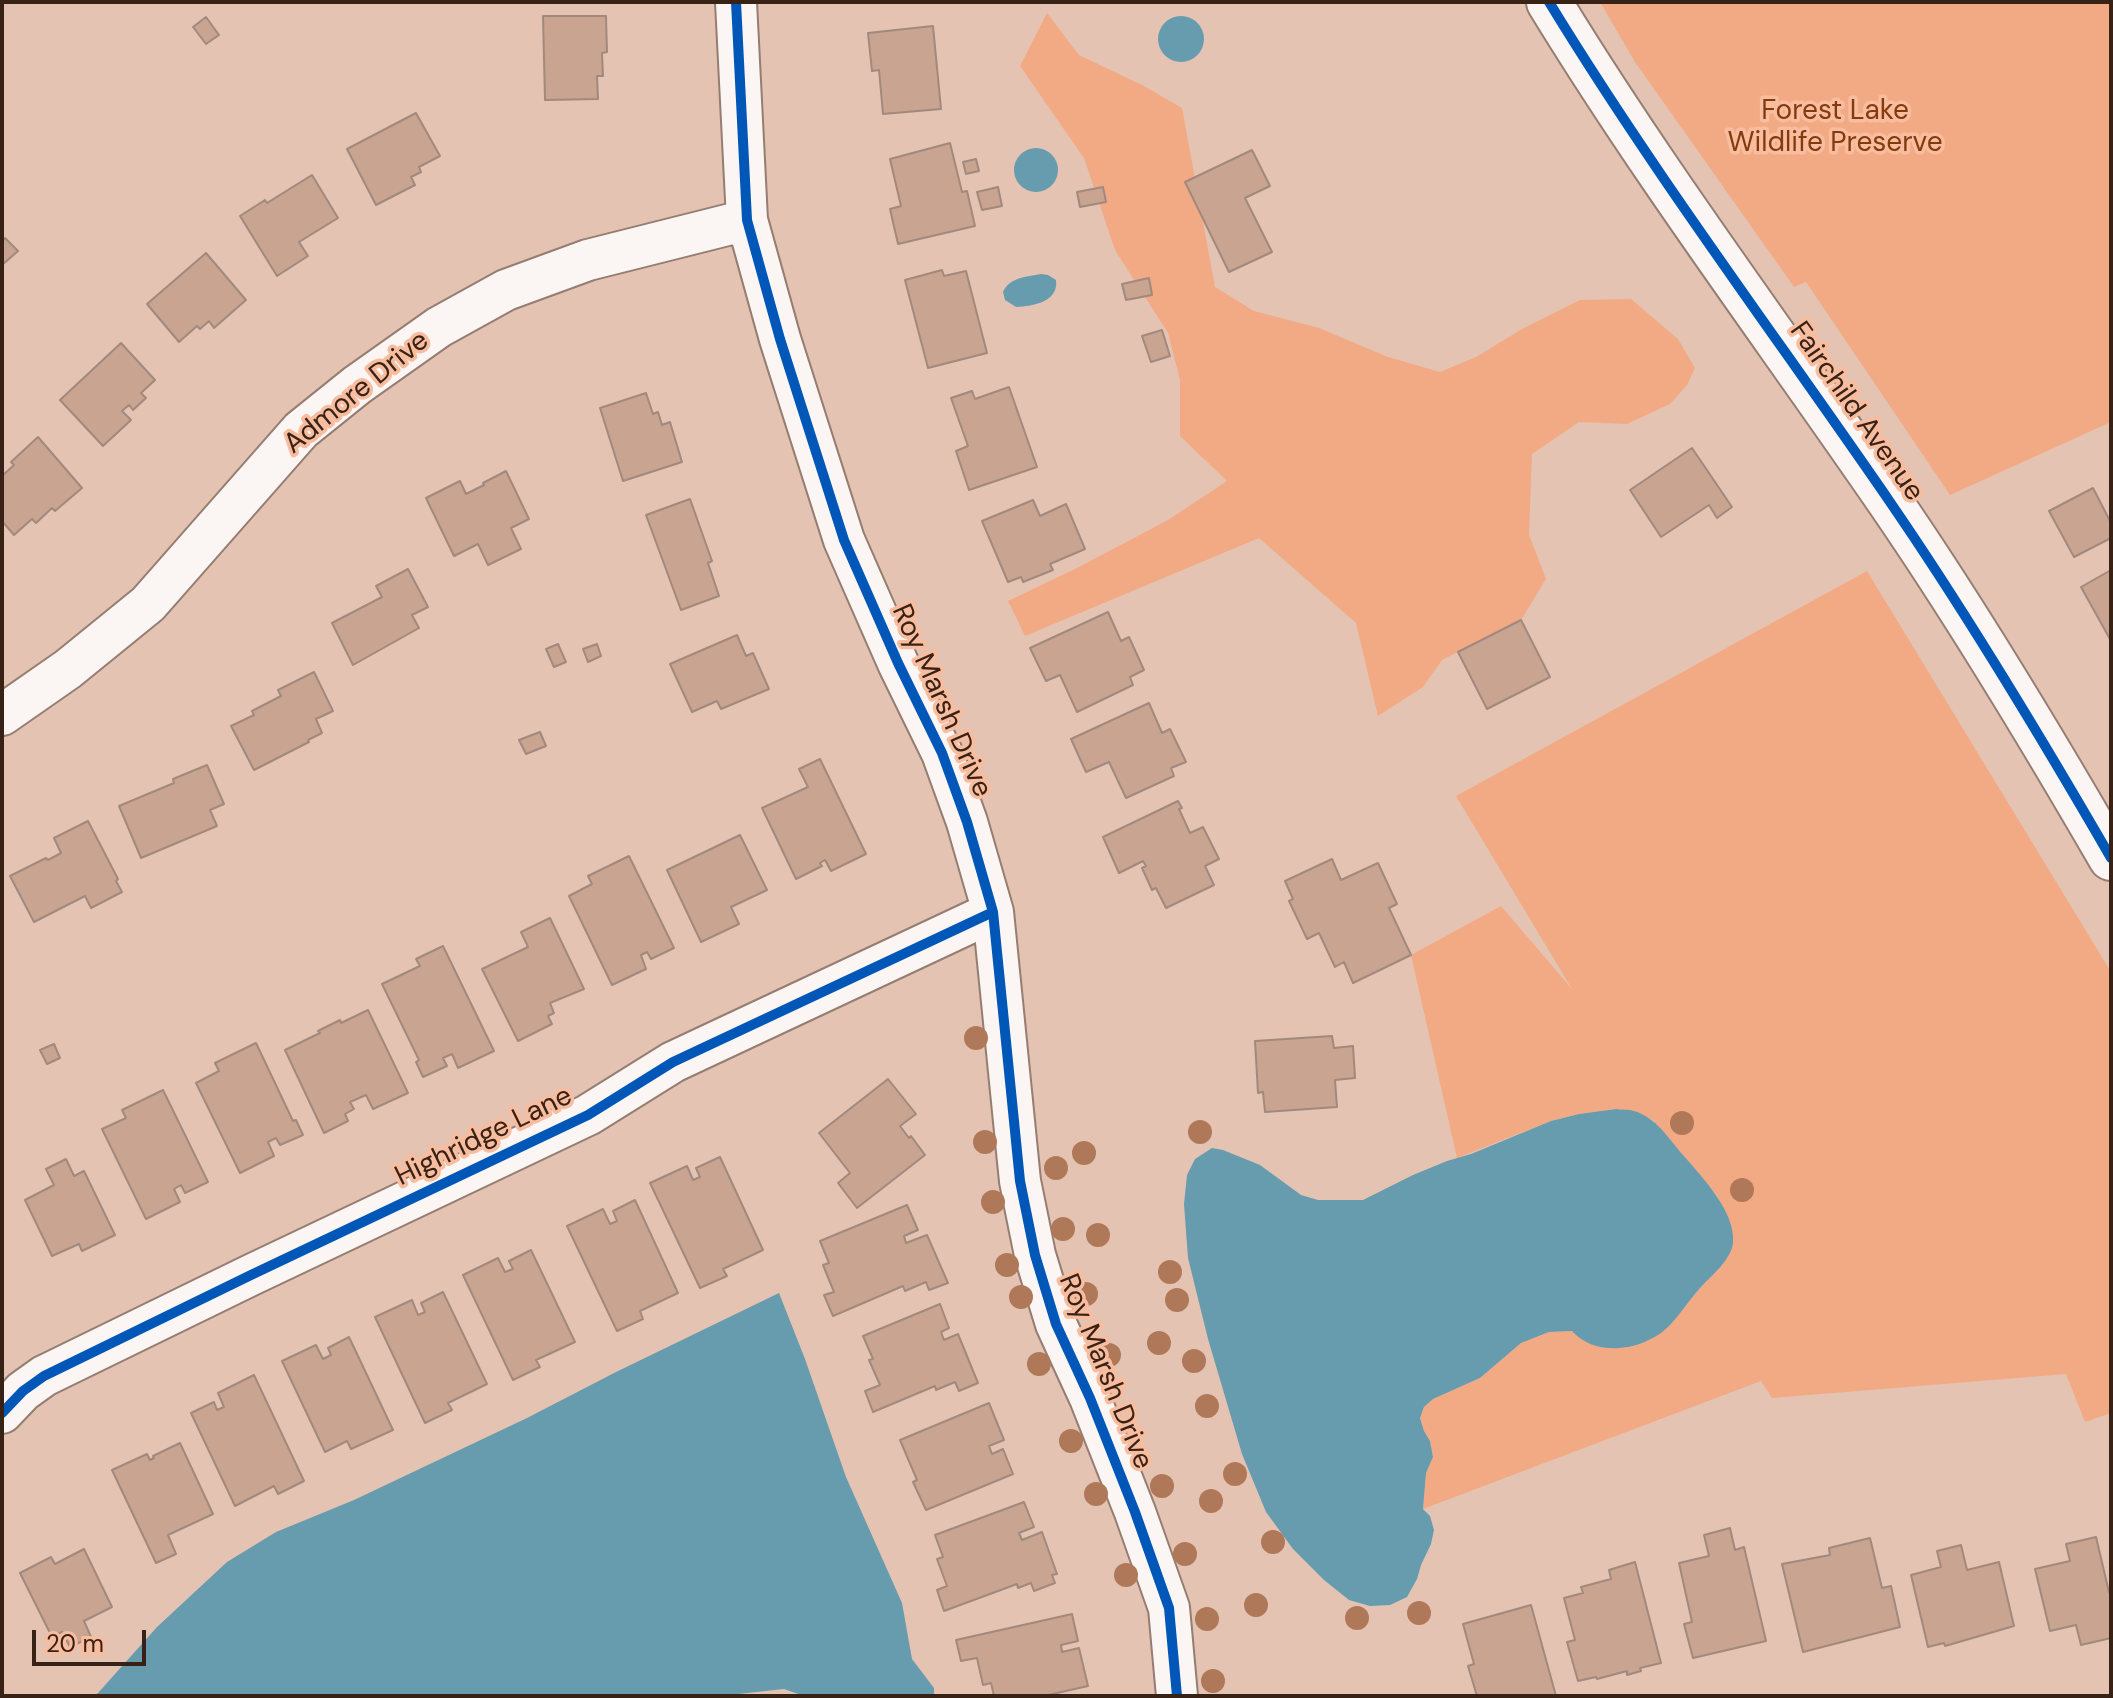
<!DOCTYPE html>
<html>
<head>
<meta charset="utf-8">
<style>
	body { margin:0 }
	#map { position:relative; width:2113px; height:1698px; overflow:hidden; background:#e4c3b3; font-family:"DM Sans",sans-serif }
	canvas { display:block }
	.frame { position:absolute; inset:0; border:4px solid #382216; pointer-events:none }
	.scale { position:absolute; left:32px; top:1630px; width:114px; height:36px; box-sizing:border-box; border:4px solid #382216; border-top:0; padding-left:10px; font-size:24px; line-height:28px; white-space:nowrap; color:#382216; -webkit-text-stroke:6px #f8bc9f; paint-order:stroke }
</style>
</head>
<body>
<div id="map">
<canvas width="2113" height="1698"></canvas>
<div class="frame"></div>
<div class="scale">20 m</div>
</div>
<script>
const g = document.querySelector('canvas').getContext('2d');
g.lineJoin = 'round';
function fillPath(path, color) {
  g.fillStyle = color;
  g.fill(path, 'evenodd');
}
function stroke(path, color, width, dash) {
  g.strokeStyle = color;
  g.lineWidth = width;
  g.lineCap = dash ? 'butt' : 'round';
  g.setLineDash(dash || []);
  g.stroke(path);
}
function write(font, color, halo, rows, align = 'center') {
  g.font = font + ' "DM Sans",sans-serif';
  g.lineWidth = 7;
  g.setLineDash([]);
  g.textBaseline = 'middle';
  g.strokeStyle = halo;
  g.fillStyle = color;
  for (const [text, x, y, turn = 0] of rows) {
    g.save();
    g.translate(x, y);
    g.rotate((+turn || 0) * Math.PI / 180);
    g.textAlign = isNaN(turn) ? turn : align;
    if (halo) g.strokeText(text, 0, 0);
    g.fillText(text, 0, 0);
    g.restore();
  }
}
fillPath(new Path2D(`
	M1600,2H2111V422L1950,495L1806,282L1794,287L1635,62Z
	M1047,13L1079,55L1144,86L1182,108L1215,287L1254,311L1319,328L1388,357L1440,372L1476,357L1522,329L1580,300L1631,299L1678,339L1695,368L1687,385L1670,404L1627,424L1579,422L1532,454L1529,535L1546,579L1521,620L1442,660L1423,687L1378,716L1356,623L1259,538L1025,636L1008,601L1077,568L1168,520L1227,481L1180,436V380L1168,333L1115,250L1084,158L1020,66Z
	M1867,571L2111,972V1413L2085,1422L2066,1374L1772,1398L1761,1381L1423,1509L1426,1473L1433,1457L1430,1441L1424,1431L1420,1418L1424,1407L1433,1399L1480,1378L1521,1343L1549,1332L1669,1326L1686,1304L1728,1257L1717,1196L1653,1120L1634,1111L1616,1109L1579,1114L1551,1121L1457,1158L1411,955L1501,906L1572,989L1456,796Z`), '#f2aa85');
fillPath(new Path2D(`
	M1158 39a23 23 0 1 1 46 0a23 23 0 1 1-46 0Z
	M1014 170a22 22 0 1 1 44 0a22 22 0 1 1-44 0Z
	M1041,274L1048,275L1056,280C1059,302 1033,306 1016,307L1005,300L1003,292C1010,277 1026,277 1041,274Z
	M1616,1109C1621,1110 1629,1109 1634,1111C1656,1117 1669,1139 1683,1155C1702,1177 1736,1212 1733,1243C1731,1260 1712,1275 1701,1287C1690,1299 1681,1313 1670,1325C1646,1350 1597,1359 1572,1331L1549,1332L1521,1343L1480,1378L1433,1399L1424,1407L1420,1418L1424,1431L1430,1441L1433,1457L1426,1473L1423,1509L1430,1516L1434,1530L1431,1544L1421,1565L1417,1579L1407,1597L1390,1605L1370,1606L1349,1600L1324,1580L1293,1549L1266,1512L1242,1454L1208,1339L1188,1258L1184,1204L1187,1175L1195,1159L1212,1148L1223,1150L1260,1165L1301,1195L1318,1200H1363L1413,1175L1447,1161L1471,1154L1551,1121L1579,1114Z
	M779,1293L805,1359L846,1477L902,1603L912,1659L934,1688V1696H804L784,1689L720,1696H93L98,1693L157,1627L227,1562L276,1532L354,1500L527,1418L616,1372Z`), '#679cae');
const building = new Path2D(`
	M543,16H606L607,52L602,53L603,76H597L598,99L545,100Z
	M206,17L219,35L206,44L193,27Z
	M933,26L941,109L883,114L879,70L872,71L868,33Z
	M416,113L440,156L419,167L421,172L411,177L415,185L376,205L347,149Z
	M950,143L962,192L967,191L975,226L898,244L890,209L901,206L890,159Z
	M1252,150L1270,186L1245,198L1272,252L1229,272L1185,182Z
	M976,159L979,171L966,174L963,162Z
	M312,175L338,218L299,242L308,256L277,276L240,216L265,200L267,203Z
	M998,187L1002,206L982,210L977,192Z
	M1103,187L1106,202L1080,207L1077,192Z
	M5,238L18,251L2,265V241Z
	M206,253L246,300L214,328L209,321L200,329L197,326L179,342L147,304Z
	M942,270L944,276L966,271L987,353L928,368L905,280Z
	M1149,278L1152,295L1126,300L1122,284Z
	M1162,330L1170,356L1151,362L1142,336Z
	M121,343L155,380L141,393L146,398L133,410L129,405L122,411L131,420L103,446L60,400Z
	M1009,387L1037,467L969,490L956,451L968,446L951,398L972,391L975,399Z
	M646,393L653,414L658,412L662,425L670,422L682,462L623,481L600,408Z
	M38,437L82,488L55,511L52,508L36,523L32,519L14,535L2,521V476L14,465L11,462Z
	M1692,448L1732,507L1717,518L1709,505L1661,537L1630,490Z
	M506,471L529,519L511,528L521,549L488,565L478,544L454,556L426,498L460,481L466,494L484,485L483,483Z
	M2093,488L2111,523V538L2074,557L2049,511Z
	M690,499L712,561L708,563L719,596L681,610L646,515Z
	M1033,500L1040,516L1066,504L1085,549L1050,564L1053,570L1023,582L1021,577L1008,582L982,521Z
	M408,569L428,607L412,615L419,628L353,665L332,623L382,597L376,586Z
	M2111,570V641L2081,587Z
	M1108,612L1121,641L1129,637L1144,670L1130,677L1133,685L1077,712L1060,675L1046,681L1030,648Z
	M1521,620L1550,677L1487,709L1458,652Z
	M737,635L746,656L753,653L769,689L721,709L717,701L692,712L670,664Z
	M558,644L566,662L554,667L546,649Z
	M597,644L601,656L588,662L583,649Z
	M314,672L333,711L316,719L322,733L308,740L309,742L254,770L231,726L254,715L252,711L281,696L278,690Z
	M1149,703L1162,733L1170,729L1186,762L1171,768L1174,776L1126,798L1109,762L1086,772L1071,739Z
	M540,732L546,746L526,754L519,740Z
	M820,759L866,854L831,871L825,860L820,863L822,866L796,879L762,808L808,787L799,769Z
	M207,765L224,804L210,810L217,826L141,858L119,806L174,783L173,779Z
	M1178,801L1182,808L1179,809L1190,833L1203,827L1219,859L1205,866L1214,885L1166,908L1156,888L1152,890L1142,868L1146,866L1143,861L1119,873L1103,837Z
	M88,821L118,879L116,881L122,892L91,908L85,896L34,922L10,876L46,858L48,860L61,853L54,838Z
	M740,835L767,890L731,907L739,924L701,942L667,870Z
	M629,856L674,948L651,959L647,952L641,955L646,969L612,985L569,896L592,884L588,876Z
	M1332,859L1341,880L1378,863L1397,904L1389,908L1411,955L1353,983L1344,962L1335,967L1319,933L1307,939L1289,901L1293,899L1285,881Z
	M550,918L584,989L550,1003L554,1013L548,1016L552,1024L518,1041L482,969L528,947L521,932Z
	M443,946L494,1051L458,1068L452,1054L443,1058L447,1066L423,1077L416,1062L419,1060L382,984L420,966L416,959Z
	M368,1010L408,1093L373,1109L366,1095L350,1102L354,1109L345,1114L348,1121L324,1133L285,1050L320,1033L318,1031L340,1020L341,1023Z
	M1332,1036L1334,1048L1353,1046L1355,1078L1335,1080L1337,1107L1265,1112L1263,1092L1258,1093L1255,1041Z
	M256,1043L293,1121L296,1120L303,1135L280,1145L276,1138L268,1142L274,1156L240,1173L196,1083L219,1071L215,1063Z
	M54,1044L60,1058L47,1064L40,1050Z
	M888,1079L916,1114L900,1126L909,1138L911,1136L925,1155L857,1208L838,1183L850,1173L819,1133Z
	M163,1090L208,1182L185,1193L181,1185L174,1189L180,1202L146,1219L102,1129L126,1118L122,1110Z
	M720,1157L763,1250L723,1269L727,1276L700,1288L650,1183L687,1166L693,1180L700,1177L696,1168Z
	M66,1159L74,1176L84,1171L115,1235L82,1251L79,1244L52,1256L25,1200L54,1185L46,1169Z
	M635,1200L678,1293L640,1311L643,1319L617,1331L567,1226L603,1209L610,1224L617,1221L613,1211Z
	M907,1205L918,1230L904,1236L906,1243L927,1235L948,1283L929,1290L926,1282L905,1291L903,1286L833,1316L824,1295L834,1292L823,1265L829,1263L820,1241Z
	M531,1250L575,1342L536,1360L540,1367L513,1380L463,1275L498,1258L505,1272L513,1269L509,1261Z
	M443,1292L487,1384L448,1403L452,1410L425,1423L375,1317L412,1300L418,1315L425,1312L421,1303Z
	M940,1304L949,1328L941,1332L944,1340L958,1334L978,1383L959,1391L955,1382L936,1390L935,1386L873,1412L865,1391L880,1385L869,1360L873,1359L863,1336Z
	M349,1337L393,1430L351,1449L347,1441L325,1452L282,1361L316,1345L323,1359L331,1355L328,1348Z
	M254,1375L304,1481L278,1494L274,1486L235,1506L191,1413L214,1402L217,1410L224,1407L218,1393Z
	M989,1403L1004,1440L989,1446L992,1454L1003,1449L1013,1474L926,1510L913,1482L917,1480L900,1440Z
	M180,1443L213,1514L168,1535L176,1554L156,1563L112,1470L147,1454L150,1460L154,1458L153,1456Z
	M1024,1502L1034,1527L1019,1533L1022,1540L1042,1532L1057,1574L1052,1575L1055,1583L1034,1591L1031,1583L1018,1588L1017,1584L944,1611L937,1590L947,1586L937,1559L943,1557L935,1535Z
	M1730,1528L1735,1550L1744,1547L1766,1641L1693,1658L1684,1624L1692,1622L1679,1563L1709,1556L1704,1535Z
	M2096,1537L2109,1592H2111V1638L2081,1645L2076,1625L2050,1631L2035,1569L2070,1561L2066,1544Z
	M1870,1538L1882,1588L1891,1586L1900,1627L1803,1652L1782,1564L1830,1555L1829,1548Z
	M1961,1545L1967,1570L1999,1562L2014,1626L1945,1646L1944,1643L1928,1647L1911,1575L1941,1567L1937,1551Z
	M84,1549L112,1607L84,1621L91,1637L70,1647L62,1632L52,1637L20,1573L51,1557L55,1564Z
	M1635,1562L1661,1663L1640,1668L1641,1671L1627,1675V1671L1597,1679L1596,1677L1578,1681L1567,1642L1575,1640L1564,1598L1583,1593L1581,1587L1611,1579L1609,1570Z
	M1531,1605L1556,1696H1477L1468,1666L1474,1664L1463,1624Z
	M1072,1614L1078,1641L1061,1645L1062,1652L1079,1648L1088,1686L1044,1696H994L991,1683L983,1685L977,1658L961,1661L956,1640Z`);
fillPath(building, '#c8a491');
stroke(building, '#a2897d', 2);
const street = new Path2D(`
	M736,2L747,220L780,339L844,540L898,663L942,753L967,822L993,912L1020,1181L1035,1255L1056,1324L1090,1398L1135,1512L1169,1608L1177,1696
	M2,715L68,669L148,604L301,430L357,385L439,327L506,290L588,260L747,220
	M2,1413L23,1391L44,1376L251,1275L588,1115L673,1062L993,912`);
const secondary = new Path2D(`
	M1549,2C1654,174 1776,336 1890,502C1969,617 2041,737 2111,858`);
stroke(street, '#957d71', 44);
stroke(secondary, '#957d71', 48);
stroke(street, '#fbf6f4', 40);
stroke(secondary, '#fbf6f4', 44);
stroke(new Path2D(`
	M736,2L747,220L780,339L844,540L898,663L942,753L967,822L993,912L1020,1181L1035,1255L1056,1324L1090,1398L1135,1512L1169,1608L1177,1696
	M1549,2C1654,174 1776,336 1890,502C1969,617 2041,737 2111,858
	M2,1413L23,1391L44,1376L251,1275L588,1115L673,1062L993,912`), '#0057b8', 10);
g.fillStyle = '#af7858';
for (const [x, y] of [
	[976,1038],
	[1682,1123],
	[1200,1132],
	[985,1142],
	[1084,1153],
	[1056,1168],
	[1742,1190],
	[993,1202],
	[1063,1229],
	[1098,1235],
	[1007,1265],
	[1170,1272],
	[1086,1294],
	[1021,1297],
	[1177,1300],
	[1159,1343],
	[1109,1355],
	[1194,1361],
	[1039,1364],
	[1207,1406],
	[1071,1441],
	[1235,1474],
	[1162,1486],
	[1096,1494],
	[1211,1501],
	[1273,1542],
	[1185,1554],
	[1126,1575],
	[1256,1605],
	[1419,1613],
	[1357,1618],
	[1207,1619],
	[1213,1681]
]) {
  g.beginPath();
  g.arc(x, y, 12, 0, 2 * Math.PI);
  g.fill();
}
write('28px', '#843a0d', '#f8bc9f', [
	["Forest Lake",1835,112],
	["Wildlife Preserve",1835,144]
]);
write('28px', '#382216', '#f8bc9f', [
	["Admore Drive",357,393,-39],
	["Fairchild Avenue",1856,412,55],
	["Roy Marsh Drive",941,701,66],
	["Highridge Lane",484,1137,-26],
	["Roy Marsh Drive",1105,1372,68]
]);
</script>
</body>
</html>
